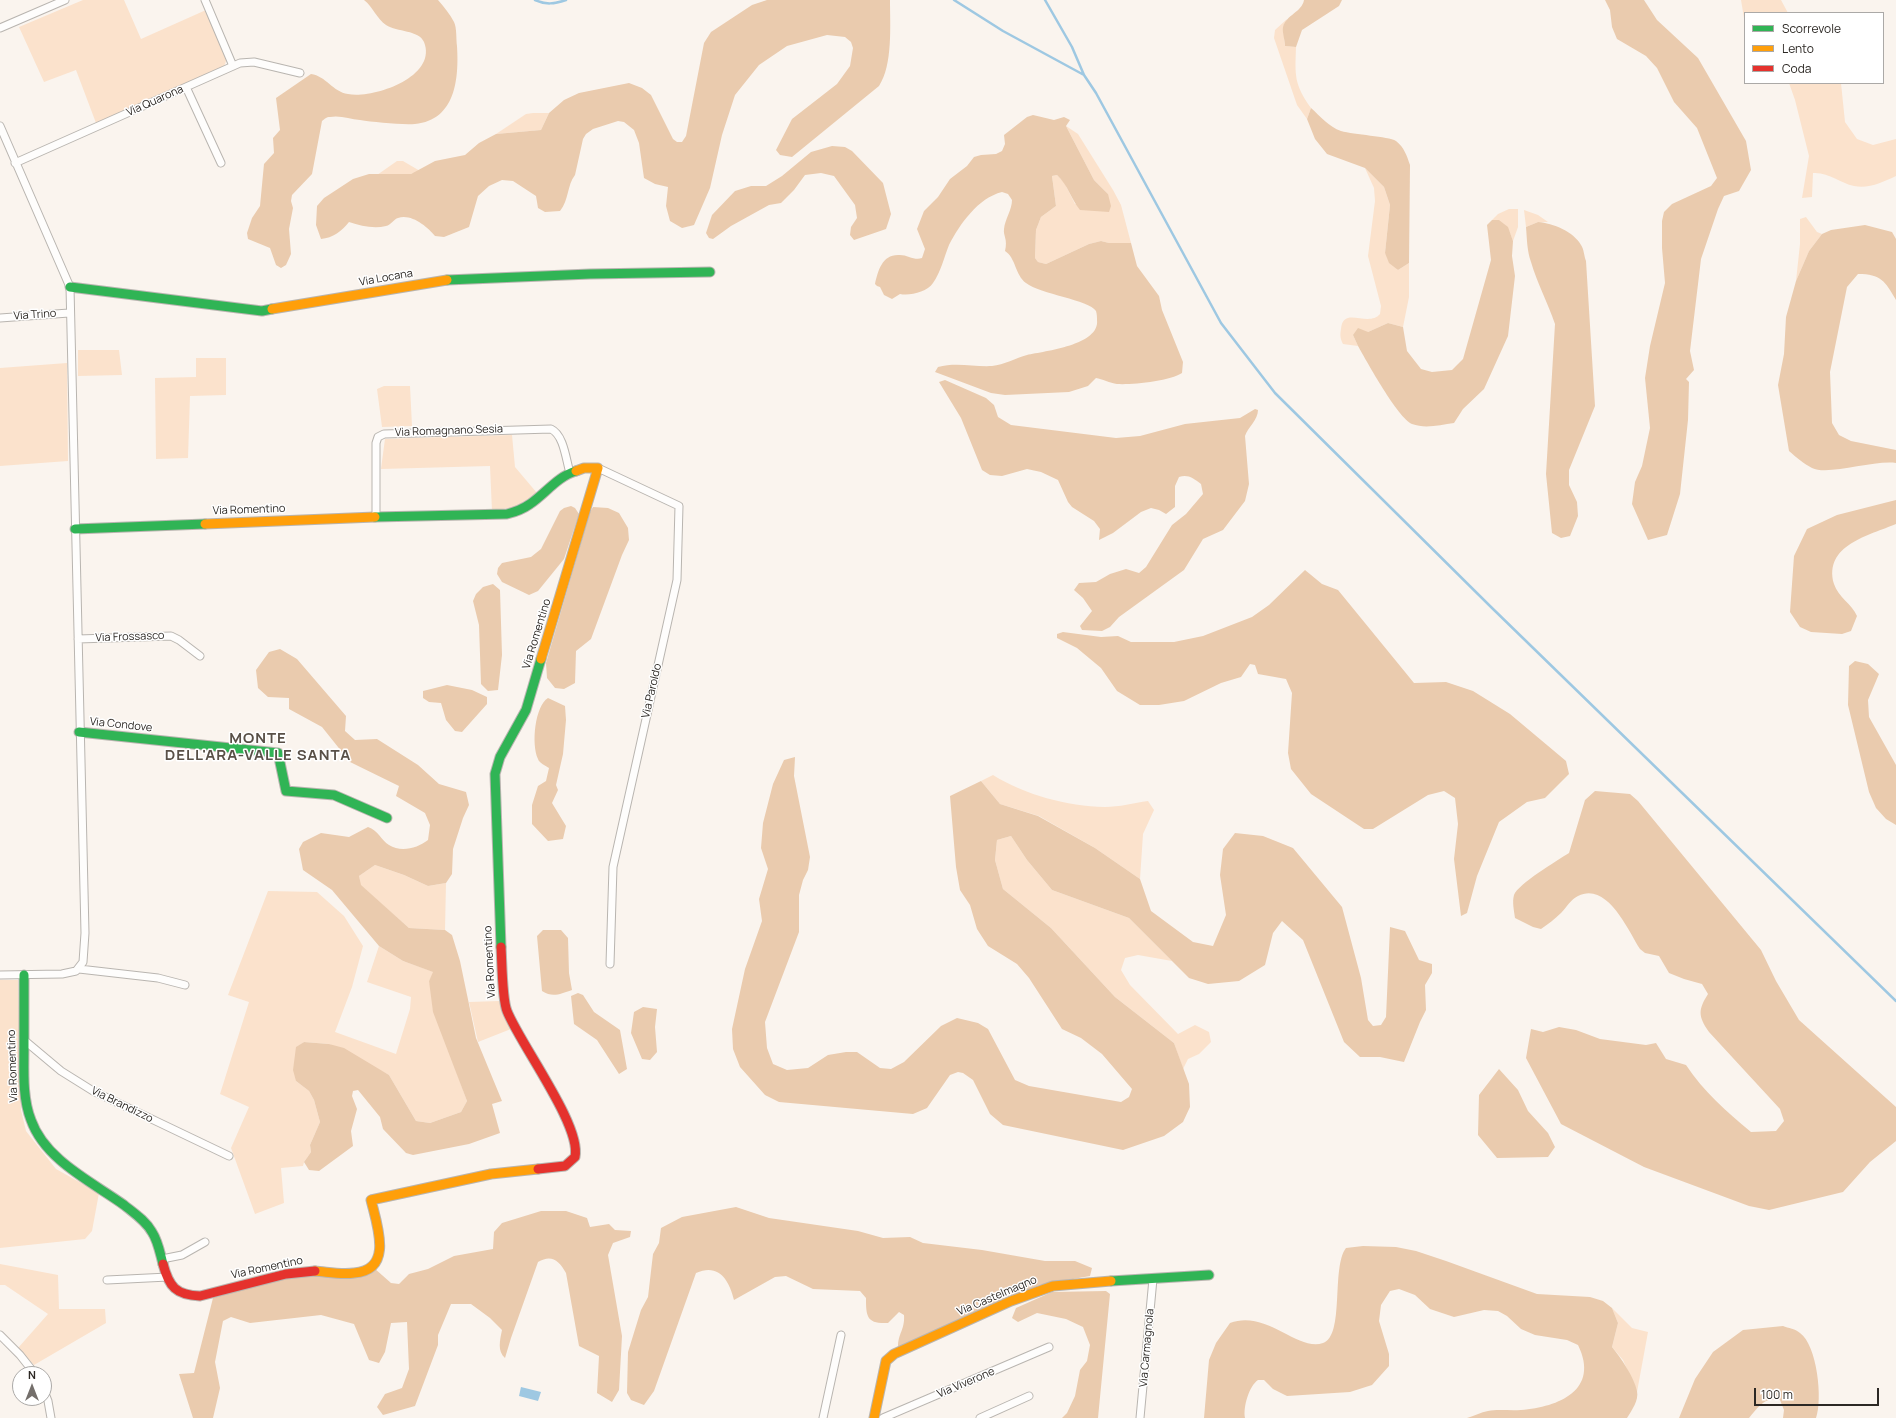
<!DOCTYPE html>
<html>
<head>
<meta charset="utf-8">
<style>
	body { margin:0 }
	#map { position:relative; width:1896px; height:1418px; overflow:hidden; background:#faf4ee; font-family:Manrope,sans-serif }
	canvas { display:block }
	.legend { position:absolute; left:1744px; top:12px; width:140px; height:72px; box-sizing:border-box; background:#fff; border:1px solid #aba9a7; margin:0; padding:5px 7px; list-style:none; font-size:12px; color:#2c2824 }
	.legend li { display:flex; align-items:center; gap:8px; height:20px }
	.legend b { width:20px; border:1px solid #aba9a7 }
	.north { position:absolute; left:12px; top:1366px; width:40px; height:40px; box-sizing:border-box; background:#fff; border:1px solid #aba9a7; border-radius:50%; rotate:0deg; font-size:11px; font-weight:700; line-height:16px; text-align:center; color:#2c2824 }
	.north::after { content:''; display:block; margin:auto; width:14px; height:18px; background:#746f6b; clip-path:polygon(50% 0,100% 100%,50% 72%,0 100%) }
	.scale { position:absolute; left:1754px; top:1388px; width:125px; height:18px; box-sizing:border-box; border:2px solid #2c2824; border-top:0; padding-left:5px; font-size:12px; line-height:14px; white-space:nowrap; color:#2c2824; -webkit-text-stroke:3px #fff; paint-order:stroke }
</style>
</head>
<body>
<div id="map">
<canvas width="1896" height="1418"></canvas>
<ul class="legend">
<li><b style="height:5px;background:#30b455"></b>Scorrevole</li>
<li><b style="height:5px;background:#ff9f0a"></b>Lento</li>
<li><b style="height:5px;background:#e5322d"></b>Coda</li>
</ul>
<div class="north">N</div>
<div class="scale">100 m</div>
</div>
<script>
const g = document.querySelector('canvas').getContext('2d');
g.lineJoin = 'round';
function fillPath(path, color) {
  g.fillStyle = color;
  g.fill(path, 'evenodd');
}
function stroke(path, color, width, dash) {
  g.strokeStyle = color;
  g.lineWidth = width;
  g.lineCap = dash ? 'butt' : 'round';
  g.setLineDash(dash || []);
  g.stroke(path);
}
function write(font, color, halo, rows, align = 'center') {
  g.font = font + ' Manrope,sans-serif';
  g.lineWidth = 3;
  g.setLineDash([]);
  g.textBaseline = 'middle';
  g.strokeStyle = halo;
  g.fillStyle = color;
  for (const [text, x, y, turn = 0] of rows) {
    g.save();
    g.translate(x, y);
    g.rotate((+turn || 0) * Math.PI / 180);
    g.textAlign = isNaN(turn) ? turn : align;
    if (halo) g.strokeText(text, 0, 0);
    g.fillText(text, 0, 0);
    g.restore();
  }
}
fillPath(new Path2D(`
	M83,0H124L141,39L206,10L227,58L224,67L96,123L76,70L44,82L19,27Z
	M1741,0H1781L1788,13H1745V24Z
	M1287,19L1283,27L1285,46L1296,47C1295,76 1294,84 1311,108L1307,119L1297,105L1274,38L1275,30Z
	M1789,83H1841L1845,122L1857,139L1873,145L1896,139V176C1883,182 1869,189 1854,186C1840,183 1829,172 1813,173L1812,197L1802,198L1809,156L1795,100Z
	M533,113H549L541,130L496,134L526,114Z
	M1066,126L1078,134L1113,190L1121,205L1131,243H1109L1101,241L1089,244L1046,264L1038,262L1035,258L1036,230L1041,217L1056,206L1052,176L1057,175L1064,182L1075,204L1108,194L1094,180Z
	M397,161H403L420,171L411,174L377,175Z
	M1365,168L1384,187L1390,205L1385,253L1398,270L1409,263V297L1403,327L1388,323L1368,332L1353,335L1358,346L1343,344C1340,338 1340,335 1341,329C1343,305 1368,328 1380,314L1381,306L1368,256L1375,201L1374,188Z
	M1509,209H1518V227L1513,241C1509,230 1506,221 1492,220L1498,214Z
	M1524,210L1538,215L1548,222H1538L1526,227Z
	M1806,217L1817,232L1822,234L1809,251L1796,281L1800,244V219Z
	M78,350H119L122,375L78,376Z
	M196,358H226V395L190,396L188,458L156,459L155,378L196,377Z
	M67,363L68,461L0,466V368Z
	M384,386H410L412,426L382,427L377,389Z
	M512,435L515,467L537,493L515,507L492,511L490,466L381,469L385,439Z
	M993,775C1025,795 1067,806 1105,807C1119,807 1134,803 1148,801L1154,810L1143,834L1140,879L1095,848L1039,816L1000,804L981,781Z
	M1011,836L1027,860L1052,890L1129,918L1172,961L1138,955L1125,958L1121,970L1130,985L1178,1034L1195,1025L1209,1032L1211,1042L1199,1054L1188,1059L1183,1069L1174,1043L1115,997L1051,928L1003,889L995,860L997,840Z
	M375,865L404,875L428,886L446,883L445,930L409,928L360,885L359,876Z
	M268,891L317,892L344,916L363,946L352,987L335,1032L396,1054L410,1009L411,997L367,982L379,946L403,961L434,972L429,981L454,1065L467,1101L461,1112L430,1123L416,1121L389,1075L329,1044L304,1042L297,1047L296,1081L309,1091L314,1100L320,1122L310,1145L311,1152L304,1162L303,1166L281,1168L284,1203L255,1214L231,1148L249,1107L220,1094L249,1002L228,995Z
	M0,980H18L21,1110L26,1131L56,1169L99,1193L92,1231L85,1239L0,1248Z
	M499,1001L511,1029L478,1042L469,1002Z
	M0,1264L58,1275L59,1309H105L106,1323L34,1365L18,1348L48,1314L5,1285H0Z
	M1612,1308L1632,1328L1648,1332L1637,1392L1623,1360L1612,1347L1618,1323Z`), '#fbe2cc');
fillPath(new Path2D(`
	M364,0H438C444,7 450,14 454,22C457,28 456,39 457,46C459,78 456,120 415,124C401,125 373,122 360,120C350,119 340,115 330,117C326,117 325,119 322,121L312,174L292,195L291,201L293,208L289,229L291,254L286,265L281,268L276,265L270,248L248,239L247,233L252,218L260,206L264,164L274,153L273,138L280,130L276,98L311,74C326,76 333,92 348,94C373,99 438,77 424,42C419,30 397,32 386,25C377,19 373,7 364,0Z
	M767,0H890C890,25 893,65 879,86L792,157L780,155L776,150L792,119L837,84L850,66L853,48L851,42L845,37L827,35L787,46L759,65L735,95L722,135L710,188L694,225L682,228L670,221L666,206L668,187L655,184L644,178L639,143L634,130L624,122L618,121L593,129L586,134L583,139L575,175C567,185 569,200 560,211L545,212L538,208L536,196L513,181L502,180L489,186L478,196L469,227L444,237L435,236C428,227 411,213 398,218C394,219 391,225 386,226C374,229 361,226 349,222C342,231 333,238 321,239L316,225L317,206L324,198L353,179L369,174H411L435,161L465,155L479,143L496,134L541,130L549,113L564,100L579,93L629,83L642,88L651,95L673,139L677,142H682L686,136L704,43L711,32L752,5Z
	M1304,0H1342L1339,6L1302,30L1296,47L1285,46C1285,40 1282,32 1283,27C1286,15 1302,12 1304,0Z
	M1605,0H1644L1657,20L1698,58L1746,141L1751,170L1739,191L1724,196L1718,209L1701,259L1690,351L1694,370L1686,379L1689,382L1688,420L1680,494L1667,535L1648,540L1632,504L1635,482L1642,466L1650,428L1645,378L1650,346L1665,283L1662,248V221L1664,212L1672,204L1711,186L1717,178L1697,128L1674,102L1657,68L1646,56L1617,39L1612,27L1610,10Z
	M1311,108C1320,116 1329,127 1341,131C1354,135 1388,136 1396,141C1404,147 1407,156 1410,165L1409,263L1398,270L1389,263L1385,253L1390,205L1384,187L1365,168L1327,154L1315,139L1307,119Z
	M1033,115L1054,120L1064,117L1070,120L1066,126L1094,180L1108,194L1111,206L1109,212L1080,210C1071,199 1068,185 1057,175L1052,176L1056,206L1041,217L1036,230L1035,258L1038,262L1046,264L1089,244L1101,241L1109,243H1131L1137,266L1159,296L1162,310L1183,362L1182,373C1170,381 1132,385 1117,384C1110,383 1102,379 1096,378L1088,386L1069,392L1005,395L991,393L935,372L938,367C956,362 974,367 992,366C1004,365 1016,358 1027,355C1045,351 1100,345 1097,320C1097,318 1097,314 1096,311C1089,300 1040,294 1026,283C1015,275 1016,258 1005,251C1008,239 1003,236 1004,229C1005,219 1012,210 1012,200L1008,194L1002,192C978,198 960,224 949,245C944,257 941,272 933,283C927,292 910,296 900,294L892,299L884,295L880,287L877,286L875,284C878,271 882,255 898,255C907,254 914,261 922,258L925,249L917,229L924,211L938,197L950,179L967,166L974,157L981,155L996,154L1002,151L1005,144L1004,135L1027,117Z
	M832,146L845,147L852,151L883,183L891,214L886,229L854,240L850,235L851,227L857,218L855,205L834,176L821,173L805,175L794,190L781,203L769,205L731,226L713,239L709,238L706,233L712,215L735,191L751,186H766L782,176L811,152Z
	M1492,220H1499L1508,227L1513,241L1512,256L1515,276L1508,336L1484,389L1463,409L1454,423C1440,425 1425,429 1412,424C1398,418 1367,362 1358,346L1353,335L1358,328L1368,332L1388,323L1403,327L1407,351L1421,369L1432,372L1452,370L1463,359L1491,260L1487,225Z
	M1538,222C1553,223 1574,232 1581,245C1584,249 1584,256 1586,261L1595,406L1569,470V485L1577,502L1578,516L1570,536L1561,538L1552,533L1546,474L1555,324C1548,303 1537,283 1531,262C1527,251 1527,239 1526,227Z
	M1865,225L1892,232L1896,239V300C1885,281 1881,274 1858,274L1847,287L1830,372L1832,423L1839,435L1851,441L1896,450V463C1873,460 1828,476 1812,468C1804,464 1796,457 1789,451L1778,385L1784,354L1786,317L1796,281L1809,251L1822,234L1831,230Z
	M945,380L986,398L994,405L998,417L1011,425L1116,438L1140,436L1185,424L1240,418L1255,409L1258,410C1258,420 1248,427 1245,436L1249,484L1245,501L1223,530L1203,539L1184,570L1119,617L1110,627L1102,631L1082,630L1080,626L1092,611L1083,598L1074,590L1079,583L1096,582L1110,574L1126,569L1139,573L1146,567L1172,525L1186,514L1203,494L1201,484C1193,478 1188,474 1179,477L1175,486V507L1166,514L1159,510L1151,508L1141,512L1113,533L1099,540L1100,529L1094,521L1072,507L1068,502L1058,480L1041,472L1027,469L1002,476L990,475L982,470L961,418L939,382Z
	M1896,500V524C1870,535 1823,545 1834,584C1838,597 1852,604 1857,616L1851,631L1842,634L1811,632L1800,627L1790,612L1794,556L1807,529L1837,515Z
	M571,506L575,508L579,514L564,559L538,591L529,595L502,582L497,574L498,568L502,563L531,557L541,549L560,511L564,508Z
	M593,507L608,508L619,513L628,528L629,540L622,555L591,639L576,651L575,683L564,689L555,688L547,678L546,663L590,512Z
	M1305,570L1322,584L1338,590L1414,683L1446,682L1473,691L1510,714L1566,761L1569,774L1545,798L1527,802L1499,822L1477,876L1467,913L1461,916L1454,859L1458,824L1455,798L1444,791L1428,795L1373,829H1364L1311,794L1291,769L1288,753L1292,693L1286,679L1258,674L1255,665L1250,664L1241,677L1221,683L1184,701L1159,705H1140L1117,691L1101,668L1077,648L1057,638V634L1063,632L1101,637L1118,636L1131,642H1174L1203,636L1252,617L1269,605Z
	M493,584L500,590L502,655L498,690L488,691L481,684L479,625L473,601L476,594L483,587Z
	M280,649L297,659L346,716L345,731L355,740L377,739L418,765L439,784L466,792L469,805L463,818L453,849L452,874L446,883L428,886L404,875L375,865L359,876L361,885L409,928L445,930L452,935L460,961L476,1038L502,1101L492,1104L500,1133L469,1144L413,1155L406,1153L383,1129L380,1117L358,1090L353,1091L352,1096L357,1109L351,1131L353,1146L319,1171L309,1170L304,1162L311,1152L310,1145L320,1122L314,1100L309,1091L296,1081L293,1070L296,1047L304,1042L329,1044L344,1048L389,1075L416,1121L430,1123L461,1112L467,1101L433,1012L429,981L433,972L403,961L379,946L332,890L303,870L299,849L303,842L321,833L349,837L368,827C378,830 381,840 389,845C401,853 418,848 428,840L430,825L425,813L396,796L399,786L350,762L322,727L289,709V698L268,697L258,688L256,670L269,652Z
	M1855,661L1868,664L1879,674L1868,700L1869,717L1896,765V825L1886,819L1876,808L1869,792L1848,705L1849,666Z
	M447,685L472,690L487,697V704L462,732L455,731L446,720L441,703L429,702L423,698V691Z
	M548,698L565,706L566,720L563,754L556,785L558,790L552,803L566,826L563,839L548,841L532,824V805L538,786L546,781L549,768C546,766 539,763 538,759C531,744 535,706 548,698Z
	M795,757L794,776L810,857L808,870L803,880L799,895V932L765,1022L767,1048L773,1064L787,1070L808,1068L828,1055L846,1052H857L880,1068L891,1069L904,1062L941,1026L957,1018L978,1023L988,1029L1015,1080L1029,1086L1121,1102L1129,1097L1132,1089L1102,1054L1081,1038L1062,1029L1029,978L1017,964L988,946L977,929L970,905L960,890L956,867L950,796L981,781L1000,804L1038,816L1095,848L1140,879L1151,911L1193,942L1213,946L1226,915L1220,875L1223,849L1235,833L1263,836L1293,848L1342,907L1361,978L1368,1020L1373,1026L1381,1025L1386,1017L1390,927L1405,931L1419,960L1432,964V973L1425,985L1426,1010L1420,1022L1404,1062L1380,1057H1360L1344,1042L1303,940L1282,921L1273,933L1265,965L1239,981L1208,984L1189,978L1129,918L1052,890L1027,860L1011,836L997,840L995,860L1003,889L1051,928L1115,997L1174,1043L1189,1084L1190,1107L1183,1122L1164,1136L1123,1150L1003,1125L990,1114L973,1080L963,1073L958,1072L950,1075L927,1108L913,1114L779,1102L765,1095L740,1067L733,1049L732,1029L745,969L762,921L759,899L768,869L761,848L763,823L773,784L784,760Z
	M1595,791L1630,794L1638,801L1761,950L1776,981L1799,1020L1896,1107V1141L1870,1162L1843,1192L1769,1210L1749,1206L1644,1167L1561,1124L1526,1058L1531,1029L1543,1032L1559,1027L1576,1030L1600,1039L1646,1045L1656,1043L1666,1059L1686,1065C1704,1092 1726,1111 1751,1132L1776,1131L1784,1121L1780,1109L1709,1032C1698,1016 1698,1010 1708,994L1702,984L1684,979L1669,973L1659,956L1645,953L1640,949C1628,930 1607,881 1578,896C1571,899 1566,908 1561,913C1555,919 1548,924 1541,929L1533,927L1515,918C1514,910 1512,902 1514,895C1518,884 1558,860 1569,853L1585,800Z
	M543,930H561L568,938L569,973L572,990C560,994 553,998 542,991L537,936Z
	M578,993L583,995L594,1012L620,1030L627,1069L619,1074L597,1040L574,1024L571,996Z
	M643,1007L657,1009L655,1027L657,1052L650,1060L642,1059L631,1033L634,1012Z
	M1499,1069L1518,1090L1528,1111L1548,1133L1555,1147L1548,1157L1497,1158L1478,1135L1479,1095Z
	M736,1207L769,1218L858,1231L883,1238L910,1237L923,1243L982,1250L1045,1261H1075L1092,1268L1090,1276L1039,1285L904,1347H898C898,1333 905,1330 904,1315L899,1312L888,1323C867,1324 866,1317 866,1298L860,1291L813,1289L786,1276L775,1277L734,1300C729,1280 719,1263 696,1273L654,1391L644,1405L631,1400L627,1393L628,1352L641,1310L648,1297L653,1254L659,1243L661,1228L682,1217Z
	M541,1211H566L587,1218L590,1227L609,1224L615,1230L631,1231L630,1237L613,1243L608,1255L622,1336L619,1390L612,1402L597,1393L599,1356L579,1346L566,1273C559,1260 551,1254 538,1262L511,1338L505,1358C497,1351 500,1340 502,1330L490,1318L471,1304H451L438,1335V1345L415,1406L383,1415L377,1407L385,1394L402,1388L409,1369L407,1322L391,1323L385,1352L379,1363L369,1360L354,1324L321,1315L250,1323L231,1317L223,1321L215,1362L220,1388L213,1418H193L179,1374L194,1373L213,1298L285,1277L374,1268L391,1283L399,1284L409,1274L428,1269L454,1256L493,1249L494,1232L502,1223Z
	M1363,1246L1396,1247L1416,1251L1446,1261L1537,1294L1590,1297L1603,1301L1612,1308L1618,1323L1612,1347C1621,1358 1634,1377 1637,1391C1639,1400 1632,1410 1627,1418H1467C1474,1416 1481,1412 1488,1411C1498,1409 1510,1411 1521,1410C1559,1407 1600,1390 1578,1345L1567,1340L1535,1335L1521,1329L1507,1316L1498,1311L1484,1310L1454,1317L1430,1309L1415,1295L1399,1289L1390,1291L1381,1305L1379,1321L1389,1354V1366L1372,1385L1350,1392L1287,1396L1273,1389L1264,1380H1258C1249,1386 1243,1407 1245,1418H1204L1209,1360L1216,1343L1230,1323C1266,1309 1298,1352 1323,1343C1345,1336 1331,1267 1346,1248Z
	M1106,1291L1110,1294L1098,1418H1062L1067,1413L1075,1396L1080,1370L1087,1361L1090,1345L1083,1327L1066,1319L1037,1313L1018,1322L1012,1318L1016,1308L1052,1292Z
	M1783,1326C1788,1328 1796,1329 1800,1333C1817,1345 1823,1399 1816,1418H1783L1784,1410L1780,1400C1765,1396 1758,1407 1749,1418H1679L1695,1379L1713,1352L1743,1330Z`), '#eacbae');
fillPath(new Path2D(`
	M521,1387L541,1392L538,1401L519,1396Z`), '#9ec8e2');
stroke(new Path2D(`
	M535,0C546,5 554,4 566,0
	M954,0L1003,31L1084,75L1096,93L1221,323L1275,393L1491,607L1896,1001
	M1045,0L1072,47L1084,75`), '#9ec8e2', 2.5);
const street = new Path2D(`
	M205,0L233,66
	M0,28L65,0
	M186,87L221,163
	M0,126L70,287L85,933L83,962L76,971L62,974L0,975
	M15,163L240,63L254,62L300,73
	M0,318L69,313
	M598,468L679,506L677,580L613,867L610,964
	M376,517V443L378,437L384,434L551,429C564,435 566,460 570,473
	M78,639L171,636L179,640L200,656
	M79,969L158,978L185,985
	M24,1040L61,1071L93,1091L229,1156
	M162,1259L182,1255L205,1242
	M107,1280L168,1277
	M0,1335L20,1355L35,1374
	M44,1391L48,1401L51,1418
	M823,1418L841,1335
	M883,1418L1049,1347
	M980,1418L1029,1396
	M1140,1418L1153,1279`);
const fast = new Path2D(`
	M447,280L590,274L710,272
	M70,287L262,311L272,309
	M375,517L507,514C515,512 523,509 530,504C545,494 558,476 576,471
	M75,529L205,524
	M79,732L278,753L286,791L334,795L387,818
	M501,947L495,774L500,757L526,710L541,659
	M24,975C24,998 24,1022 24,1045C24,1070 22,1097 31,1120C45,1160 92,1182 124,1205C134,1213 146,1221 152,1232C158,1241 160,1253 163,1264
	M1111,1281L1209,1275`);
const slow = new Path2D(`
	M272,309L447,280
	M205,524L375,517
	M541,659L598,468H584L576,471
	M315,1271C328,1272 341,1275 354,1273C394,1270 377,1225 371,1200L491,1174L538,1169
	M874,1418L886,1361L894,1354L1011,1301L1053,1286L1111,1281`);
const jam = new Path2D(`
	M501,947C502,961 502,999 507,1011C520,1044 582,1126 575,1157L565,1166L538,1169
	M163,1264C169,1287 176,1295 200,1296L286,1274L315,1271`);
stroke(street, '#b9b5b0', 9);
stroke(fast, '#b9b5b0', 11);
stroke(slow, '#b9b5b0', 11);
stroke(jam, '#b9b5b0', 11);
stroke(street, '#fefdfc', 7);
stroke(fast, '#30b455', 9);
stroke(slow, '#ff9f0a', 9);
stroke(jam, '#e5322d', 9);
write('11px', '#2c2824', '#fff', [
	["Via Quarona",155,101,-24],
	["Via Locana",386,278,-10],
	["Via Trino",35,315,-4],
	["Via Romagnano Sesia",449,431,-2],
	["Via Romentino",249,510,-2],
	["Via Romentino",537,634,-73],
	["Via Frossasco",130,637,-2],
	["Via Paroldo",652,691,-77],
	["Via Condove",121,725,6],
	["Via Romentino",490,962,-93],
	["Via Romentino",13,1066,-92],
	["Via Brandizzo",122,1105,26],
	["Via Romentino",267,1268,-12],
	["Via Castelmagno",997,1296,-23],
	["Via Carmagnola",1147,1348,-85],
	["Via Viverone",966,1383,-23]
]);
g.letterSpacing = '1px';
write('bold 15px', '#595047', '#fff', [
	["MONTE",258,739],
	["DELL'ARA-VALLE SANTA",258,756]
]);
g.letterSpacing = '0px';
</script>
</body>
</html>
